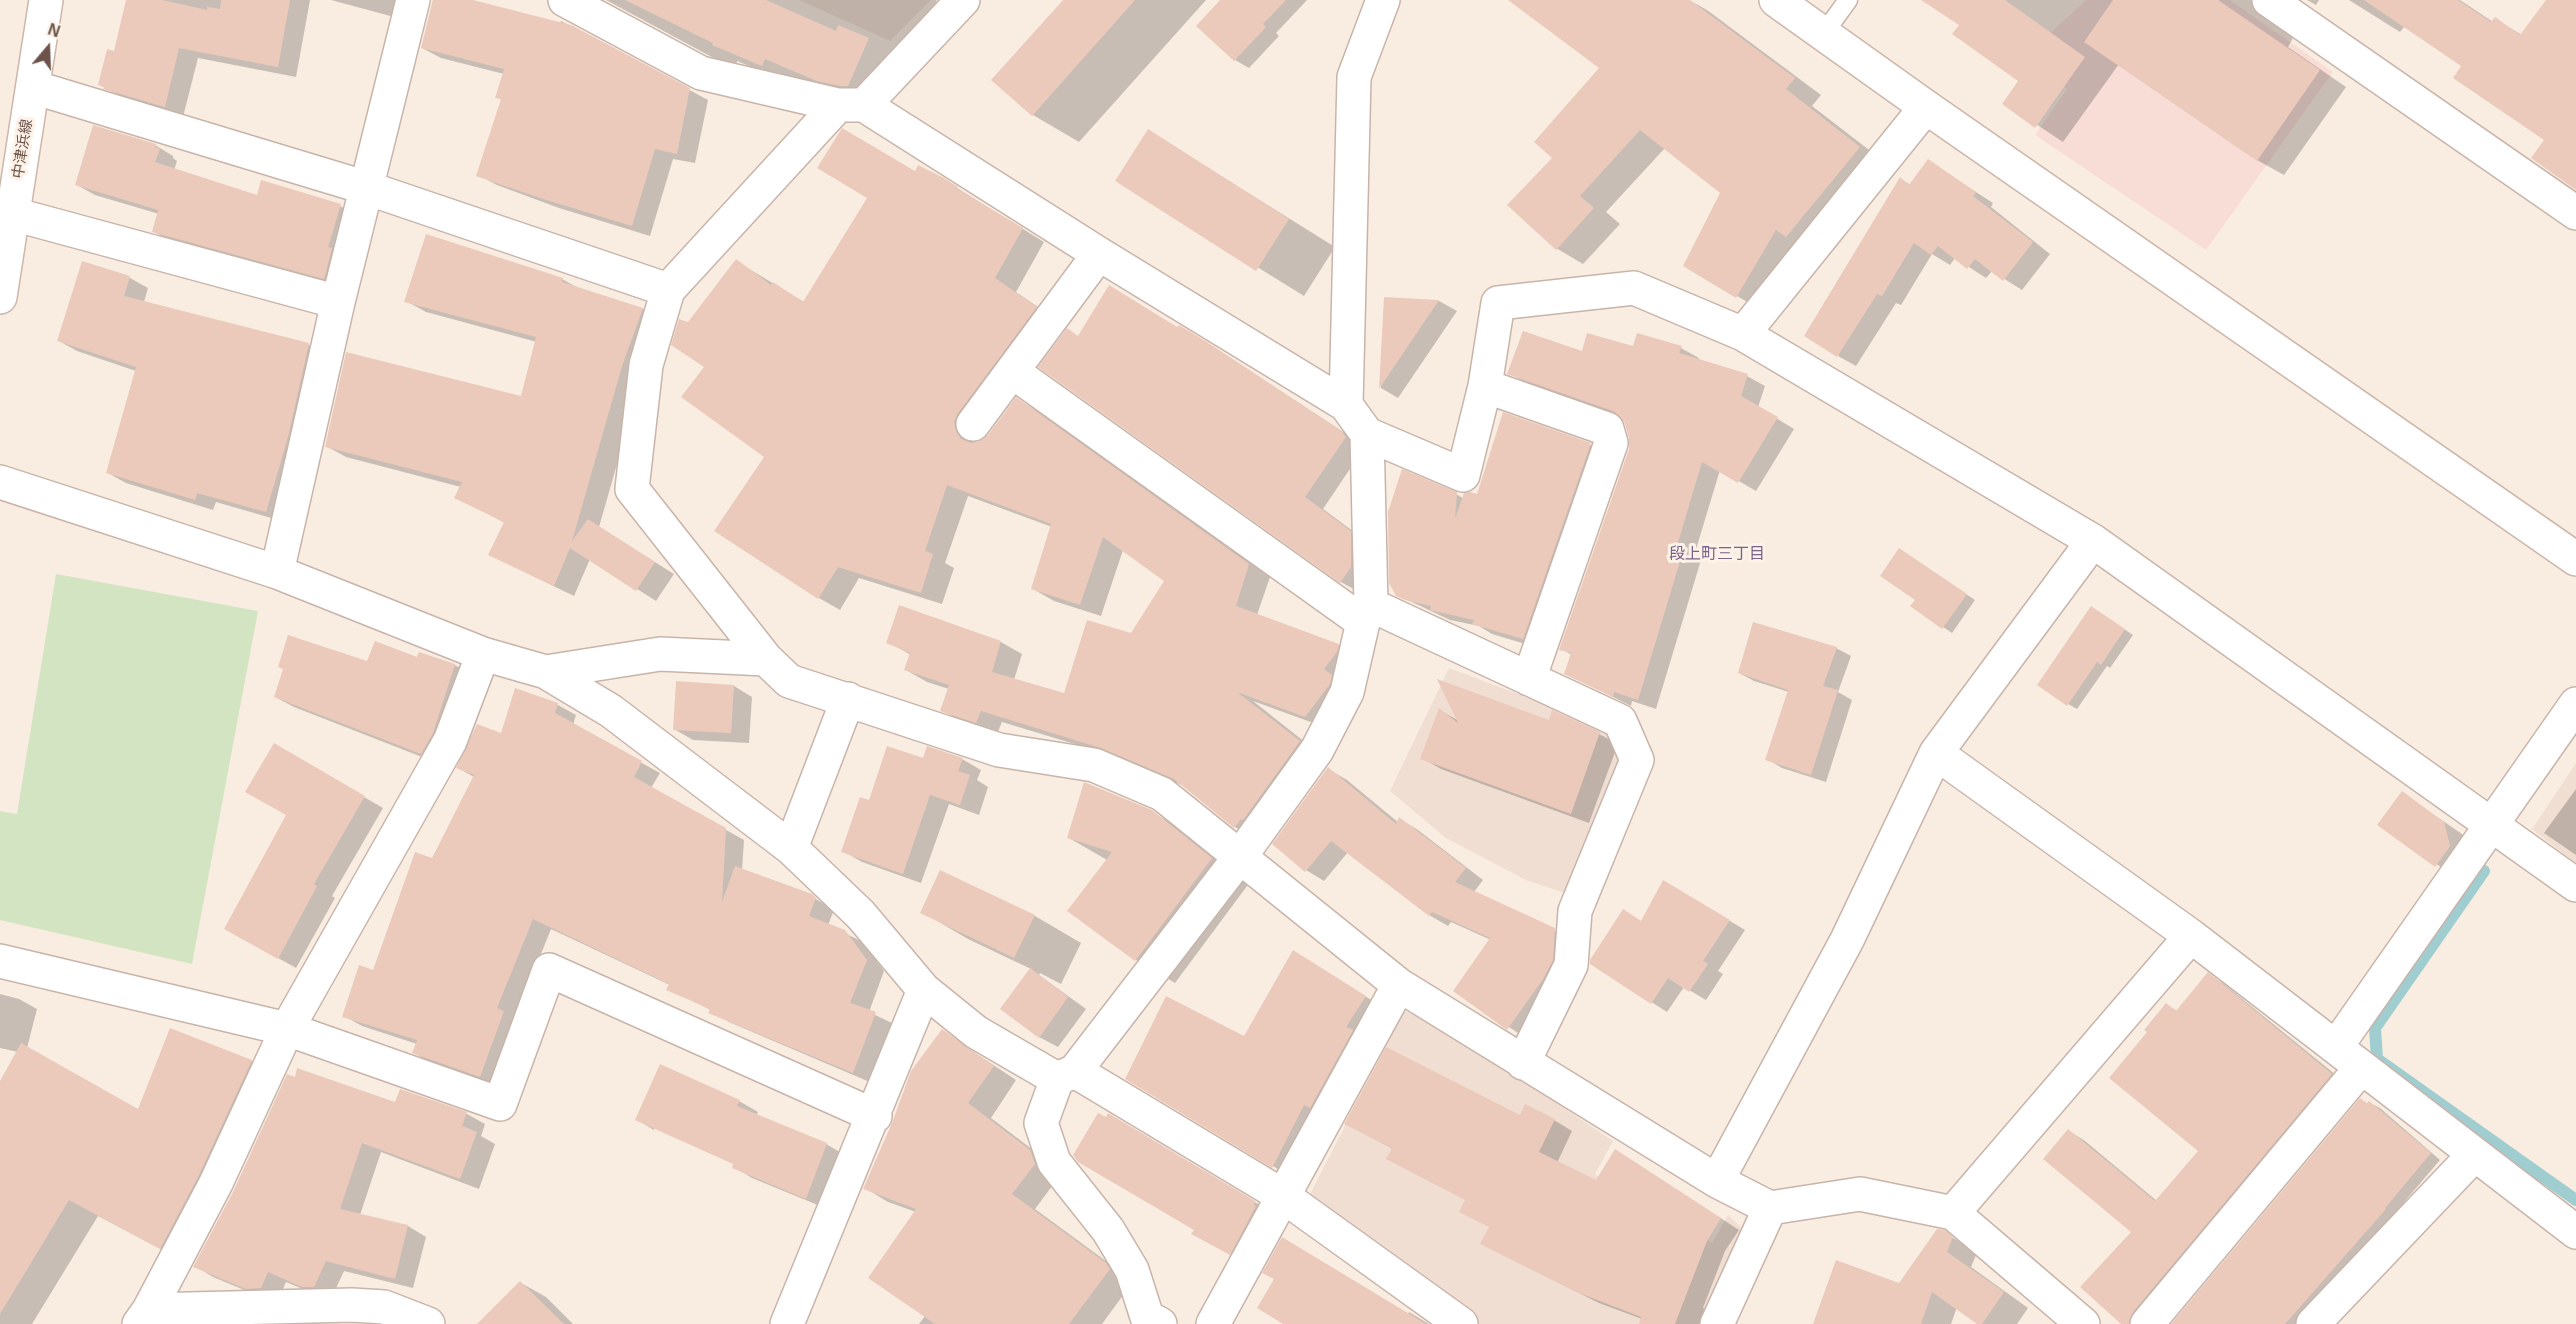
<!DOCTYPE html>
<html>
<head>
<meta charset="utf-8">
<style>
	body { margin:0 }
	#map { position:relative; width:2576px; height:1324px; overflow:hidden; background:#f9ede1; font-family:Arial,sans-serif }
	canvas { display:block }
	.north { position:absolute; left:18px; top:18px; width:60px; height:60px; -webkit-text-stroke:4px #fcf2e7; paint-order:stroke; rotate:19deg; font-size:16px; font-weight:700; line-height:24px; text-align:center; color:#6d544b }
	.north::after { content:''; display:block; margin:auto; width:21px; height:27px; background:#6d544b; clip-path:polygon(50% 0,100% 100%,50% 72%,0 100%) }
</style>
</head>
<body>
<div id="map">
<canvas width="2576" height="1324"></canvas>
<div class="north">N</div>
</div>
<script>
const g = document.querySelector('canvas').getContext('2d');
g.lineJoin = 'round';
function fillPath(path, color) {
  g.fillStyle = color;
  g.fill(path, 'evenodd');
}
function stroke(path, color, width, dash) {
  g.strokeStyle = color;
  g.lineWidth = width;
  g.lineCap = dash ? 'butt' : 'round';
  g.setLineDash(dash || []);
  g.stroke(path);
}
function write(font, color, halo, rows, align = 'center') {
  g.font = font + ' Arial,"Noto Sans JP",sans-serif';
  g.lineWidth = 6;
  g.setLineDash([]);
  g.textBaseline = 'middle';
  g.strokeStyle = halo;
  g.fillStyle = color;
  for (const [text, x, y, turn = 0] of rows) {
    g.save();
    g.translate(x, y);
    g.rotate((+turn || 0) * Math.PI / 180);
    g.textAlign = isNaN(turn) ? turn : align;
    if (halo) g.strokeText(text, 0, 0);
    g.fillText(text, 0, 0);
    g.restore();
  }
}
fillPath(new Path2D(`
	M799,0H931L890,41Z
	M1449,668L1603,726L1624,759L1568,894L1526,880L1446,838L1390,791Z
	M2576,763V863L2532,829Z
	M1404,1011L1422,1018L1518,1077L1613,1141L1595,1174L1712,1243L1728,1215L1749,1235L1708,1324H1480L1306,1202Z`), '#efded1');
fillPath(new Path2D(`
	M2086,0H2230L2333,72L2206,250L2035,135L2067,89L2024,57Z`), '#f8ddd6');
fillPath(new Path2D(`
	M56,574L258,611L192,964L0,920V811L17,814Z`), '#d3e4c2');
fillPath(new Path2D(`
	M128,0H310L296,77L198,58L183,117L118,95L100,85L115,53Z
	M331,0H416L409,21Z
	M433,0H467L560,23L561,21L708,100L695,163L673,159L650,236L559,208L497,185L478,175L502,100L497,97L504,74L441,58L422,48Z
	M606,0H937L932,11L929,10L886,107L857,102L803,80L800,87L737,61L736,70Z
	M1065,0H1206L1079,142L1033,115Z
	M1222,0H1307L1276,33L1279,36L1249,68L1235,60L1198,26Z
	M1511,0H1689L1707,10L1821,95L1812,106L1886,163L1764,312L1685,265L1722,193L1665,148L1606,212L1620,224L1583,264L1556,248L1554,158L1601,68Z
	M1924,0H2286L2279,26L2293,38L2288,47L2346,87L2284,175L2257,160L2119,64L2063,142L2004,103L2020,80L1961,25Z
	M2307,0H2319L2316,5Z
	M2349,0H2460L2493,22L2495,19L2522,35L2547,0H2576V188L2546,140L2463,65L2405,26L2400,32Z
	M1149,131L1335,247L1304,296L1117,180Z
	M155,145L173,156V158L177,161L174,170L258,197L340,206L358,216L343,288L172,242L153,231L159,214L95,195L77,185Z
	M1928,161L1993,203L1991,207L2050,254L2022,290L1992,271L1986,278L1955,258L1950,265L1932,254L1901,305L1896,303L1856,366L1838,356L1900,179L1911,185Z
	M916,173L944,180L1044,242L1016,292L1057,320L975,435L976,443L989,436L1017,399L1037,411L1270,577L1257,615L1338,645L1359,657L1327,728L1253,701L1320,754L1256,839L1235,827L1182,785L1124,759L1002,722L997,734L963,722L942,710L949,689L927,682L906,670L911,655L888,642L900,607L1001,642L1022,654L1014,680L1065,695L1131,635L1166,581L1123,550L1101,616L1054,601L1033,589L1052,527L968,496L945,563L954,568L942,604L859,578L840,610L819,598L766,457L706,367L689,324L736,261L804,302Z
	M83,263L130,278L148,288L144,302L309,345L327,355L285,522L216,502L213,510L126,483L108,473L136,371L77,351L59,341Z
	M562,279L578,288L643,309L662,320L642,377L599,527L674,574L656,601L590,559L574,596L510,565L490,554L505,523L456,497L461,487L346,457L326,446L522,398L537,342L426,312L406,301Z
	M1385,299L1439,301L1457,311L1398,398L1381,388Z
	M1178,329L1226,355L1360,443L1364,448L1323,509L1369,543L1359,592L1341,582L1041,367L1079,337Z
	M1634,348H1681L1699,358L1698,360L1747,376L1765,386L1758,407L1794,429L1756,491L1720,470L1694,556L1701,560L1656,709L1632,701L1631,706L1566,673L1572,655L1561,649L1630,449L1631,438L1623,417L1527,383L1509,373L1583,353Z
	M1504,414L1590,445L1609,455L1542,649L1492,634L1479,626L1450,620L1397,595L1456,494L1464,499L1478,496Z
	M1908,555L1975,600L1952,633L1912,606L1917,600Z
	M2100,613L2133,635L2110,668L2107,666L2077,709L2068,704Z
	M1836,648L1851,656L1838,692L1852,700L1826,782L1782,768L1767,759L1789,692L1754,681L1739,673Z
	M420,653L455,665L473,676L440,764L294,707L275,697L368,663L418,659Z
	M734,686L752,697L749,743L693,740L674,729Z
	M516,690L558,705L576,715L573,725L660,773L651,788L744,840L742,870L811,896L834,910L828,925L863,942L884,971L869,1012L894,1024L872,1083L729,1022L711,1010L668,989L670,985L551,929L515,1019L499,1087L432,1063L414,1053L417,1044L362,1026L344,1016L374,972L474,777L458,768L502,735Z
	M1440,710L1459,721L1550,722L1599,734L1618,744L1589,823L1441,769L1422,758Z
	M274,745L383,808L332,896L335,898L296,968L244,939L288,814Z
	M962,759L981,770L977,780L988,787L979,815L949,804L921,883L862,862L843,851L870,802L924,760Z
	M1328,769L1347,780L1399,823L1400,819L1418,830L1483,880L1474,892L1573,940L1527,1039L1455,991L1491,940L1451,922L1448,926L1429,915L1348,852L1324,881L1306,870Z
	M2576,789V855L2544,833Z
	M2402,793L2462,834L2468,857L2454,876L2379,825Z
	M1152,812L1192,835L1250,882L1175,983L1136,960L1069,911L1107,860L1069,838Z
	M941,872L1035,916L1081,943L1061,984L1040,973L1039,975L1086,1009L1058,1047L1039,1037L1031,969L968,939L922,912Z
	M1680,891L1745,930L1718,971L1723,974L1706,1000L1684,987L1667,1012L1592,964Z
	M1312,963L1384,1008L1291,1177L1127,1078L1244,1038Z
	M2208,974L2224,984L2347,1084L2141,1324H2125L2133,1232L2069,1131L2085,1141L2157,1201L2200,1151L2149,1032L2167,1005L2177,1011Z
	M0,994L19,999L37,1009L27,1048L139,1111L170,1029L251,1061L280,1078L189,1264L98,1216L32,1324H0V1084L18,1052L0,1048Z
	M942,1031L1016,1080L991,1118L1054,1166L1058,1178L1035,1209L1129,1278L1132,1283L1102,1324H919L925,1316L916,1212L888,1202L865,1188Z
	M401,1090L467,1114L485,1124L481,1136L495,1144L479,1189L381,1152L360,1215L408,1226L426,1237L413,1288L344,1271L332,1297H322L286,1282L279,1298L266,1299L213,1277L195,1266L396,1103Z
	M739,1101L758,1112L756,1116L826,1144L845,1155L825,1208L752,1178L734,1167L741,1166L654,1127V1130L637,1120Z
	M2370,1103L2380,1108L2440,1160L2394,1214L2396,1216L2299,1324H2173Z
	M1520,1117L1554,1120L1572,1131L1557,1163L1596,1182L1634,1162L1739,1230L1725,1251L1703,1308L1721,1318L1719,1324H1640L1642,1319L1599,1303L1501,1254L1490,1227L1467,1200L1393,1149L1346,1124Z
	M1127,1125L1273,1213L1248,1264L1212,1244L1196,1229Z
	M1944,1232L1977,1253L1971,1267L2028,1308L2017,1324H1980L1957,1307L1951,1324H1815L1900,1285Z
	M521,1283L546,1297L573,1324H479Z
	M1409,1312L1429,1324H1286L1408,1314Z`), '#0003');
stroke(new Path2D(`
	M2484,871L2375,1028L2377,1059L2576,1200`), '#a0cdd0', 12);
fillPath(new Path2D(`
	M126,0H162L207,10V7L220,9L221,0H290L278,67L179,48L165,107L103,89L104,87L98,85L107,49L114,51Z
	M433,0H473L571,25L690,88L677,154L655,149L632,226L540,198L476,176L501,99L495,98L504,69L421,48Z
	M625,0H766L836,31L838,25L869,38L848,86H840L817,81L765,59L762,66L712,45L713,43Z
	M1063,0H1135L1032,116L991,80Z
	M1220,0H1286L1263,24L1266,27L1234,61L1196,26Z
	M1508,0H1690L1795,78L1786,89L1860,147L1786,237L1776,230L1736,298L1683,266L1720,193L1640,130L1580,196L1594,208L1556,250L1507,205L1552,158L1534,142L1599,68Z
	M1921,0H2005L2085,57L2035,128L2002,104L2018,81L1952,34L1959,25Z
	M2113,0H2218L2320,70L2257,161L2084,42Z
	M2364,0H2458L2491,22L2495,17L2520,35L2546,0H2576V190L2531,158L2544,140L2453,78L2461,66Z
	M93,125L156,144L155,147L160,149L155,162L257,195L261,180L341,204L328,247L332,248L324,279L152,232L158,210L75,185Z
	M842,128L915,171L918,165L944,178L958,187L957,189L1023,228L995,278L1037,307L958,413L954,422L956,431L961,439L971,443L981,441L988,435L1016,397L1249,564L1236,606L1339,644L1337,652L1324,669L1332,675L1330,684L1305,717L1237,692L1300,741L1243,820L1241,819L1234,828L1174,779L1101,748L981,711L976,723L940,711L949,685L904,670L910,653L886,643L899,605L1001,641L992,672L1064,693L1087,620L1131,633L1164,581L1103,537L1080,605L1031,589L1051,524L947,485L925,551L933,554L921,593L838,567L818,599L714,531L764,457L681,397L704,367L671,345L679,319L688,322L736,259L771,285L773,282L803,302L867,198L817,168Z
	M1148,129L1289,219L1256,271L1115,181Z
	M1928,159L1976,192L1973,196L2033,242L2003,281L1975,259L1967,269L1938,246L1931,255L1914,243L1882,296L1877,294L1837,357L1804,336L1900,177L1909,185Z
	M426,234L563,278L562,282L643,308L622,366L572,541L588,519L655,562L636,591L570,548L554,586L488,555L504,522L454,498L462,482L325,447L346,352L521,396L536,337L404,302Z
	M82,261L130,276L124,296L309,343L288,437L266,512L197,493L195,500L106,473L136,367L57,341Z
	M1109,285L1177,327L1179,325L1207,342L1341,431L1346,437L1305,497L1351,531V567L1340,583L1038,367L1067,328L1078,336Z
	M1384,297L1439,300L1379,389Z
	M1523,331L1582,351L1587,333L1633,346L1637,333L1682,346L1679,353L1748,374L1741,396L1778,417L1738,483L1702,462L1677,546L1684,548L1638,700L1614,692L1613,697L1564,674L1571,653L1559,650L1629,449V438L1625,424L1621,417L1613,411L1507,374Z
	M1503,412L1591,443L1523,639L1472,624L1474,620L1430,610L1431,606L1405,600L1396,596L1389,583L1388,512L1402,469L1457,492L1455,519L1464,493L1470,492L1477,494Z
	M1899,548L1967,594L1942,629L1910,606L1915,600L1880,576Z
	M2091,606L2125,629L2101,665L2097,662L2067,706L2037,685Z
	M1753,622L1837,647L1823,686L1838,690L1811,775L1765,760L1788,690L1738,673Z
	M288,635L367,661L375,641L417,657L419,652L455,664L433,733L421,754L274,697L283,669L278,667Z
	M1437,679L1549,720L1552,710L1600,732L1571,814L1420,759L1439,708L1458,723Z
	M676,681L734,685L731,733L673,730Z
	M515,688L558,703L555,713L642,761L634,777L726,828L722,902L735,866L812,894L816,898L809,916L845,930L867,960L850,1003L876,1012L853,1073L708,1013L710,1009L666,990L669,984L533,919L497,1008L504,1011L480,1077L412,1053L417,1040L342,1017L359,965L373,970L415,852L432,858L474,775L456,768L477,724L501,733Z
	M274,743L365,796L314,884L317,886L278,959L224,929L286,815L245,792Z
	M887,746L923,758L927,746L963,758L958,771L970,775L960,805L930,795L903,874L841,852L860,797L869,800Z
	M1328,767L1396,824L1399,817L1466,868L1455,882L1555,928L1553,960L1543,979L1507,1030L1453,991L1490,938L1432,912L1429,916L1331,841L1305,872L1272,844Z
	M1084,782L1152,810L1212,858L1135,961L1067,911L1112,852L1067,838Z
	M2402,791L2444,822L2450,846L2435,867L2377,825Z
	M940,870L1035,915L1014,958L920,913Z
	M1663,880L1730,920L1703,961L1708,964L1689,992L1668,978L1651,1004L1590,964V960L1623,909L1641,921Z
	M1293,950L1366,996L1346,1027L1353,1030L1310,1108L1304,1105L1272,1168L1125,1079L1166,996L1244,1036Z
	M1030,968L1068,997L1039,1038L1000,1009Z
	M2208,972L2332,1074L2133,1312L2129,1324H2121L2080,1287L2131,1232L2043,1159L2068,1129L2155,1201L2198,1151L2109,1078L2147,1032L2144,1030L2166,1003L2176,1011Z
	M170,1028L252,1060L199,1175L160,1249L69,1200L0,1314V1081L21,1043L138,1109Z
	M942,1029L994,1066L968,1103L1030,1150L1035,1164L1012,1194L1106,1263L1110,1269L1069,1324H935L868,1278L916,1209L863,1189L892,1123L911,1071Z
	M1386,1047L1520,1115L1525,1104L1555,1119L1539,1152L1596,1180L1615,1149L1721,1218L1707,1241L1675,1324H1639L1641,1317L1579,1293L1480,1244L1489,1227L1459,1212L1465,1200L1386,1159L1392,1148L1344,1124Z
	M660,1064L740,1100L737,1106L827,1143L806,1199L732,1168L733,1164L635,1120Z
	M297,1068L392,1101L395,1102L400,1089L467,1112L462,1126L477,1132L460,1179L362,1143L340,1209L408,1225L395,1279L326,1261L314,1287H302L268,1272L261,1288L246,1289L193,1267L233,1192L287,1074L295,1077Z
	M2360,1098L2367,1103L2369,1101L2431,1153L2385,1208L2386,1209L2285,1324H2171Z
	M1098,1113L1106,1117L1108,1113L1255,1201L1254,1205L1256,1206L1230,1255L1191,1234L1194,1230L1078,1162L1073,1155Z
	M1937,1229L1945,1230L1953,1237L1947,1252L2004,1292L1982,1324H1977L1932,1292L1921,1324H1813L1836,1260L1899,1283Z
	M1282,1237L1426,1324H1283L1257,1308L1274,1279L1262,1273Z
	M520,1281L564,1324H477Z`), '#ebcabc');
const lane = new Path2D(`
	M1824,33L1848,0`);
const street = new Path2D(`
	M565,0L701,73L838,105H864L963,0
	M2269,0L2576,213
	M33,87L367,188L668,290
	M864,105L1099,254L1346,405L1367,434L1463,475L1485,386L1498,303L1634,288L1743,334L2093,541L2576,885
	M13,214L338,302
	M1743,334L1926,107
	M1013,372L1363,622
	M1485,386L1607,429L1611,443L1529,679
	M1346,405L1354,77L1383,0
	M973,424L1099,254
	M0,482L277,572L483,654L546,672L611,711L791,848L861,915L924,990L976,1032L1057,1079L1075,1071L1283,1196L1461,1324
	M277,572L338,302L413,0
	M1371,605L1620,721L1637,760L1575,911L1571,965L1523,1063
	M766,659L789,681L999,750L1094,765L1162,794L1399,985L1717,1181L1770,1208L1860,1194L1953,1213L2083,1324
	M546,672L660,654L766,659L632,489L646,365L668,290L838,105
	M1936,753L2191,936L2576,1232
	M791,848L848,699
	M0,961L287,1029L500,1104L549,970L875,1116
	M2336,1047L2576,704
	M1075,1071L1239,858L1317,750L1347,692L1363,622L1371,605L1367,434
	M1057,1079L1041,1123L1054,1162L1108,1230L1132,1270L1147,1317L1160,1324
	M1717,1181L1847,940L1936,753L2093,541
	M1953,1213L2191,936
	M149,1310L352,1305L384,1307L428,1324
	M139,1324L149,1310L216,1183L287,1029L450,741L483,654
	M787,1324L924,990
	M1213,1324L1399,985
	M1717,1324L1770,1208
	M2147,1324L2361,1068
	M2313,1324L2474,1155`);
const secondary = new Path2D(`
	M1776,0L1926,107L2576,559
	M0,297L46,0`);
stroke(lane, '#c8b4aa', 21);
stroke(street, '#c8b4aa', 36);
stroke(secondary, '#cdb6aa', 36);
stroke(lane, '#fff', 18);
stroke(street, '#fff', 33);
stroke(secondary, '#fff', 33);
write('15px', '#6d544b', '#fcf2e7', [
	["中津浜線",23,149,-81]
]);
write('16px', '#796489', '#fcf2e7', [
	["段上町三丁目",1717,555]
]);
</script>
</body>
</html>
